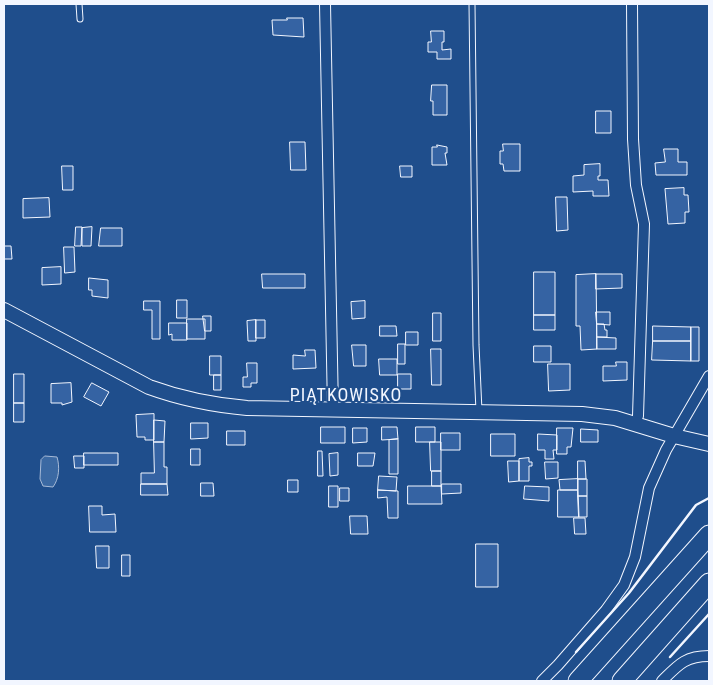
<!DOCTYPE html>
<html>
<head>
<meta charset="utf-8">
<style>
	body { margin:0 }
	#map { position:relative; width:713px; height:685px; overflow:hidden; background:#1f4e8c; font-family:"Roboto Condensed",sans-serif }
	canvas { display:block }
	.frame { position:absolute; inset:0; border:5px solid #f2f6ff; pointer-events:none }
</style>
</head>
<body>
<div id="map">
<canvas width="713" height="685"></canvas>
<div class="frame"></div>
</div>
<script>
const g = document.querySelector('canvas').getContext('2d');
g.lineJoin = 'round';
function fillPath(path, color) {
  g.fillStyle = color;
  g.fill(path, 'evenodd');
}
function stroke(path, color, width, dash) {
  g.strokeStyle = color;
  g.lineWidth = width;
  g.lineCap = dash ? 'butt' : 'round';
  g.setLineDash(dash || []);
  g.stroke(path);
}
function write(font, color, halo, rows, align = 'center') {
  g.font = font + ' "Roboto Condensed",sans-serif';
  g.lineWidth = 4;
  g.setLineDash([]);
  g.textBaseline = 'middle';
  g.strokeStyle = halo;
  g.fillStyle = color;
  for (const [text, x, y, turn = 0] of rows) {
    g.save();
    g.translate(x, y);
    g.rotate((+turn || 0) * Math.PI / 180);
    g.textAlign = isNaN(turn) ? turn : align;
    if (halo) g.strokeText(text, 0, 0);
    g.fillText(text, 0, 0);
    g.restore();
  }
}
const water = new Path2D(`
	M45,456L57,457C60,467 59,479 53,487L43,486L40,479L41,460Z`);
fillPath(water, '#3b69a3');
stroke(water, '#a8bbd7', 1);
const building = new Path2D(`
	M287,18H303L304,37L273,35L272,20H287Z
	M431,31H444V42H442V50L451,49V59H437V52H428V42H431Z
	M432,85H447V115H433V101H431Z
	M596,111H611V133H596Z
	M290,142H305L306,170H291Z
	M503,144H520V171H504L503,164H500V151H503Z
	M437,145L447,147V153H445L447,165H432V147H437Z
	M664,149H678V162H687V175H656L655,163L665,162Z
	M600,164V176H598V180H608L609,196H593V191L573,192V176L584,175V165Z
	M62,166H73V190H63Z
	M400,166H412V177H401Z
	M684,188V195H688L689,212H685V223L668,224L665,189Z
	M556,197H567L568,230L557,231Z
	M49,198L50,217L23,218V199Z
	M76,227H82L81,246H75Z
	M92,227L91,246H82V228Z
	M101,228H122V246H99Z
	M4,246H11L12,259H4Z
	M64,247H74L75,272L65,273Z
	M61,267V284L42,285V268Z
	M534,272H555V315H534Z
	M262,274H305V288H263Z
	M596,274H622V288L596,289Z
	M596,274L597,349L581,350L580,326H576V275Z
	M89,278L108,280V298L92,296V290H89Z
	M177,300H187V318H177Z
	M144,301H160V339H152V310H144Z
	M365,301V318L352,319L351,302Z
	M596,312H610V325L597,324Z
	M433,313H441V341H433Z
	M534,315H555V330H534Z
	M203,316H211V331H205Z
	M187,319H205V339H187Z
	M256,320V341H248L247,321Z
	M256,320H265V338H256Z
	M169,323H187V340H172V334L169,335Z
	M597,324H604L605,330H607V337H597Z
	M380,326H396L397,336H380Z
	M653,326L691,327V341H653Z
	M691,327H699V361H691Z
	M406,332H418V345H406Z
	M597,337L616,338V349H597Z
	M653,341H691V361L652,360Z
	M398,344H405V364H398Z
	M352,345H366V366H354Z
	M534,346H551V362H534Z
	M431,349H441V385H432Z
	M305,350H315L316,368L293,369V355L305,356Z
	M210,356H221V375H210Z
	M379,359H397V375H380Z
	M616,362H627V380L603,381V366H616Z
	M247,363H257V383H251V387H243V377H247Z
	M548,364H570V390L549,391Z
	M14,374H24V403H14Z
	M398,374H411V389H398Z
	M214,375H221V390H214Z
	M71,383L72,402L62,405V403H51V384Z
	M92,383L109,392L101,406L84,397Z
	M14,403H24V422H14Z
	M154,414V440H145V437H137L136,415Z
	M154,420L165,421L164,442H154Z
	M191,423H208V438L191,439Z
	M321,427H345V443H321Z
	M382,427H397L398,439L382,440Z
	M416,427H435V442H416Z
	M353,428H367V442L353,443Z
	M557,428H573L571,447H567V454H557Z
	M581,429L598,430V442H581Z
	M227,431H245V445H227Z
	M441,433H460V450H441Z
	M491,434H515V456H491Z
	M538,434L557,435V450H553L554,459H545V450H538Z
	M398,439V474H389V440Z
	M154,442H164V467H167V484H141V473H154Z
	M430,442H441V471H431Z
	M191,449H200V465H191Z
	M318,451H322L323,476H318Z
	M84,453H118V465H84Z
	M338,453V475L330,476L329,454Z
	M358,453H375L373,466H358Z
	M74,456H84V468H75Z
	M529,458V462H532V466H529V481H519V459Z
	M508,461H519V481L509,482Z
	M578,461H585L586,479H578Z
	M545,462H558V478L546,479Z
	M432,471H441V486H432Z
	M379,476L397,477L396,491L378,490Z
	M578,479V490H560L559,480Z
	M578,479H587V496H578Z
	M288,480H298V492H288Z
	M201,483H213L214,496H201Z
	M141,484H167L168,495H141Z
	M442,484H461V493L442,494Z
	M329,486H338V507H329Z
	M408,486H441L442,504H408Z
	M525,486L549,487V501L524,499Z
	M340,488H349V501H340Z
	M378,490L398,491V518H388L387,497L378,498Z
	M558,490H578L579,517H558Z
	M578,496H587V517H579Z
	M89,506H102V515L115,514L116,532H90Z
	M350,516H367L368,534H351Z
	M574,518H585L586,534H575Z
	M476,544H498V587H476Z
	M96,546H109V568H97Z
	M122,555H130V576H122Z`);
fillPath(building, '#3563a3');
stroke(building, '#f2f6ff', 1);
const lane = new Path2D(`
	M79,4L80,19
	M472,4L476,345L479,411`);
const street = new Path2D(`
	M325,4L333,410
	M632,4L633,139L636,185L644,224L638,416
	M542,681L558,665L606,610L624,585L635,557L649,488L666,450L709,376
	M662,681C678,665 685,656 709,656`);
const secondary = new Path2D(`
	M4,310L149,387C182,399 213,405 247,408L582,414L615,418L674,436L709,444`);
const highway = new Path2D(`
	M578,681L709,535
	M622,681L709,583`);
stroke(lane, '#f2f6ff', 7);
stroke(street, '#f2f6ff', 12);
stroke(secondary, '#f2f6ff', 16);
stroke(highway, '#f2f6ff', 21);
stroke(lane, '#1f4e8c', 5);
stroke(street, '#1f4e8c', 10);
stroke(secondary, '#1f4e8c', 14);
stroke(highway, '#1f4e8c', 19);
stroke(new Path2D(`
	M576,652L629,593L696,505L709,498
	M670,657L709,614`), '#f2f6ff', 2.5);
g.letterSpacing = '1px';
write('18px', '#f2f6ff', '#1f4e8c', [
	["PIĄTKOWISKO",346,396]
]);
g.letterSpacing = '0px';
</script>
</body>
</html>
